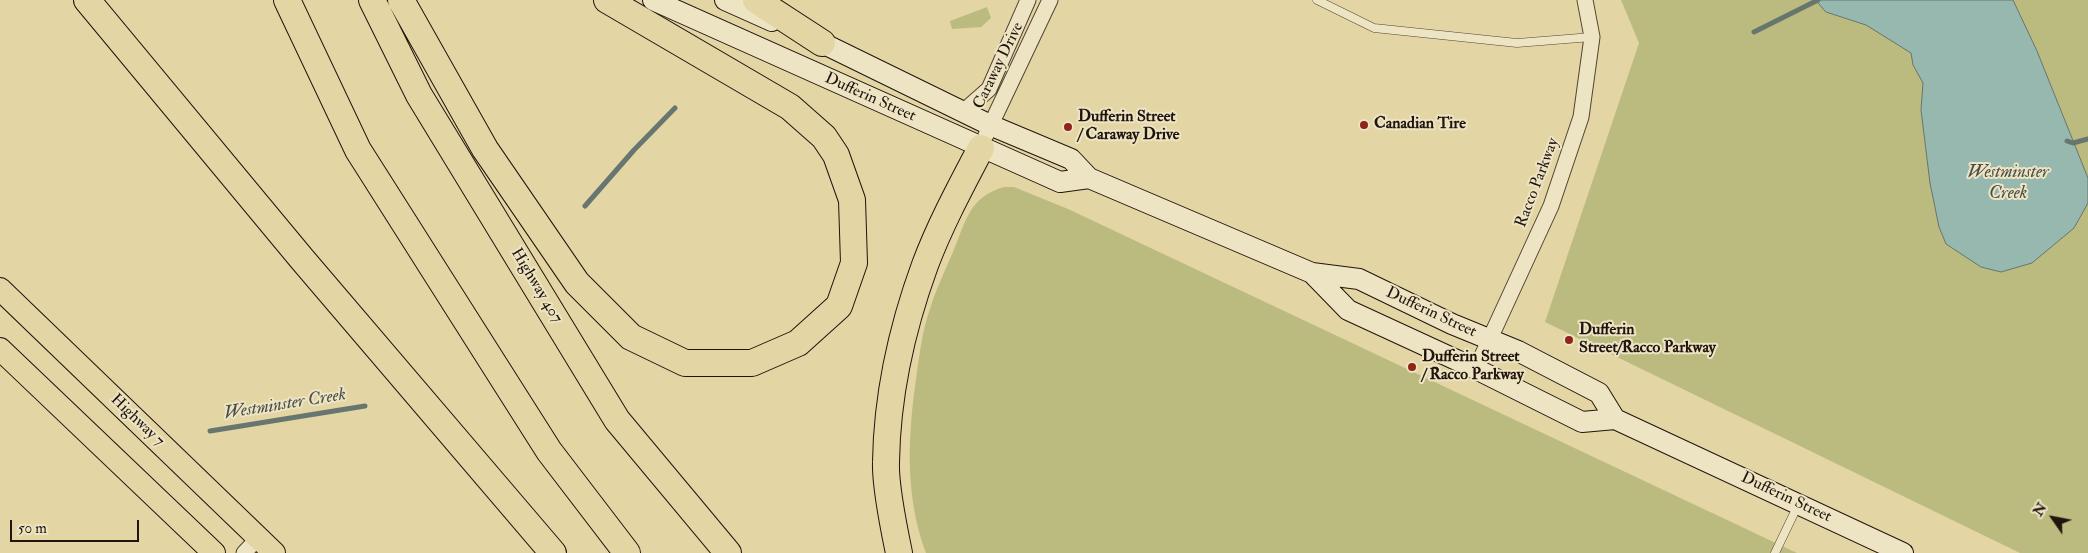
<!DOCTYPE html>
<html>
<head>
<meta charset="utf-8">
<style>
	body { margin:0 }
	#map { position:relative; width:2088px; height:553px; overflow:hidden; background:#e3d5a4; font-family:"IM FELL Double Pica",serif }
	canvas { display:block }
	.north { position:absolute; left:2028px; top:493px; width:50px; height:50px; -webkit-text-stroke:4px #ede4c4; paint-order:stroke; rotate:303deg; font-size:14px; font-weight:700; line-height:20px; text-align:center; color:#21140d }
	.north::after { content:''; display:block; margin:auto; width:18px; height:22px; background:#21140d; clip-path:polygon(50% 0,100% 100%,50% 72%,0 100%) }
	.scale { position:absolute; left:10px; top:520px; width:129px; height:22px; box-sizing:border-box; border:2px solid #21140d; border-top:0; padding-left:6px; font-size:15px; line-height:18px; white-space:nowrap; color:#21140d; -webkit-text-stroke:4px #ede4c4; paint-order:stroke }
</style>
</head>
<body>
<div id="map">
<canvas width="2088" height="553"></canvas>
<div class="north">N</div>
<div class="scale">50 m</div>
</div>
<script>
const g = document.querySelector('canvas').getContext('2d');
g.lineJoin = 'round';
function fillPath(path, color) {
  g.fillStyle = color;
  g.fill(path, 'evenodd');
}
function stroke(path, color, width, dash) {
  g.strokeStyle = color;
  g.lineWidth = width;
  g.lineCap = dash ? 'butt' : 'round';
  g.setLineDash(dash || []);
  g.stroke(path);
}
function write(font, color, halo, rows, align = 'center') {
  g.font = font + ' "IM FELL Double Pica",serif';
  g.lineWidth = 4;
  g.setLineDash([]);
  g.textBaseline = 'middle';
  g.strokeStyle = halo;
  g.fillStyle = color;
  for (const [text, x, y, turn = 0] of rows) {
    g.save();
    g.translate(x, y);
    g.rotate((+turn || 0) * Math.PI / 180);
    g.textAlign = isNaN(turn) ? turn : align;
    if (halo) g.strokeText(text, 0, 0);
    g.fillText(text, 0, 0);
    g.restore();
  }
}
fillPath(new Path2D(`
	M1621,0H2088V553H2020L1545,322L1639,43Z
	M987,7L991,18L981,27L952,29L950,21Z
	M1004,187H1014L1068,209L1797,553H926C904,495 908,432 917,372C920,351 923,328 930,309C936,289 945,271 953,252C966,221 969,197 1004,187Z`), '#bbbb80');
const water = new Path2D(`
	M1816,0H2013L2037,51L2088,178V203L2074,228L2032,263L2001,272L1981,267L1946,244L1939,227L1930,183L1921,110L1923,83L1913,65L1911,53L1866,25L1826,12Z`);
fillPath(water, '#96b8ae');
stroke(water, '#67766e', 1);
stroke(new Path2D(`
	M1754,32L1818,0
	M2067,141L2073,143L2088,139
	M585,206L634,150L675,108
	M210,431L365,406`), '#67766e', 5);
const service = new Path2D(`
	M1317,0L1374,28L1517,43L1592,37
	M1775,553L1798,505`);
const minor = new Path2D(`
	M964,111L989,89L1028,0
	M986,135L1050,0
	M1476,369L1551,206L1581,117L1592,37L1585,0
	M244,553L258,538`);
const secondary = new Path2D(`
	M653,0L1060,182L1089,178
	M725,0L772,21
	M810,37L990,125L1071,159L1089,178L1312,273L1359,279L1452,324L1518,351L1599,393L1615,419
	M1312,273L1348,310L1476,369L1582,422L1615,419L1903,553`);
const primary = new Path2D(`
	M0,289L274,553
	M0,349L214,553`);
const motorway = new Path2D(`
	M87,0L302,259L553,553
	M287,0L358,150L549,451L627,553
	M372,0L419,95L617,420L728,553
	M401,0L485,149L577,283L631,337L685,363H752L798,343L839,306L854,263L852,200L836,155L824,137L790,107L607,0
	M756,0L822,43
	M899,553C894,529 885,486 886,462C887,396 902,328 925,265C940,225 961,186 981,148`);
stroke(service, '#524433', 9);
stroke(minor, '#524433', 17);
stroke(secondary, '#21140d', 22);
stroke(primary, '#21140d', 24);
stroke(motorway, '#21140d', 28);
stroke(service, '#ede4c4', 8);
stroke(minor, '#ede4c4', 15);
stroke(secondary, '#ede4c4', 20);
stroke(primary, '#e3d5a4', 22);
stroke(motorway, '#e3d5a4', 26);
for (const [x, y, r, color] of [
	[1364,125,5,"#8f2418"],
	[1068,127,5,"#8f2418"],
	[1569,340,5,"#8f2418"],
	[1412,367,5,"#8f2418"]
]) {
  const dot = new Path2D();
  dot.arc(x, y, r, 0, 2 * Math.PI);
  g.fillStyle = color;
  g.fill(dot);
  stroke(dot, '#ede4c4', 2);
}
write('16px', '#21140d', '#ede4c4', [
	["Caraway Drive",999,66,-64],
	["Dufferin Street",870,98,24],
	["Racco Parkway",1538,183,-69],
	["Highway 407",536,286,59],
	["Dufferin Street",1431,313,25],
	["Highway 7",137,421,44],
	["Dufferin Street",1786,498,25]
]);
write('bold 16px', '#21140d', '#ede4c4', [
	["Dufferin Street",1078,118],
	["/ Caraway Drive",1078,136],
	["Canadian Tire",1374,125],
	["Dufferin",1579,331],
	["Street/Racco Parkway",1579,349],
	["Dufferin Street",1422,358],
	["/ Racco Parkway",1422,376]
], 'left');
write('italic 18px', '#4a4d45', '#ede4c4', [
	["Westminster",2008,173],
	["Creek",2008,194],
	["Westminster Creek",285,405,-9]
]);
</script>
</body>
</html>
